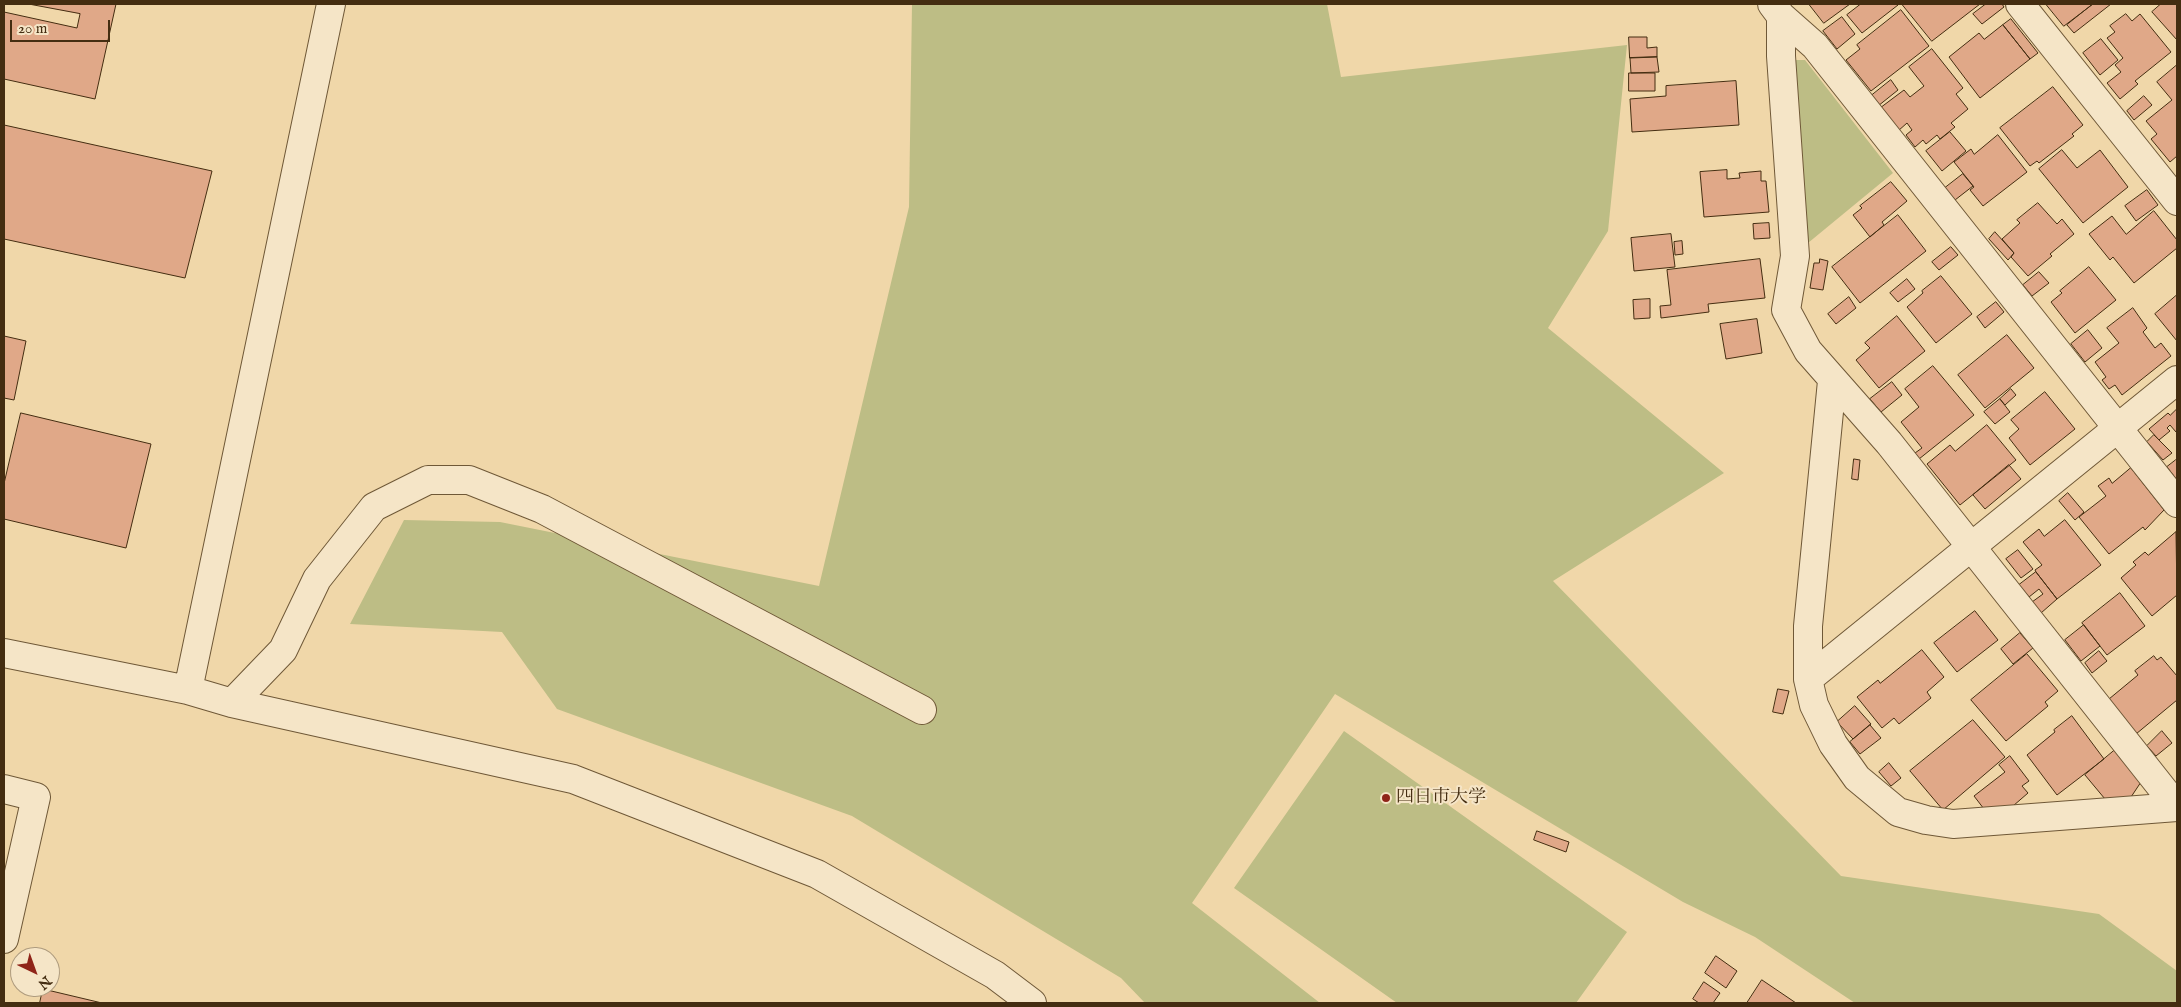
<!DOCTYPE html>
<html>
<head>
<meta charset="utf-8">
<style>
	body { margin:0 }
	#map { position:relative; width:2181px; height:1007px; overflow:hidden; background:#f0d7a9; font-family:"IM FELL English",serif }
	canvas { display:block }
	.frame { position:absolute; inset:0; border:5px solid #442d11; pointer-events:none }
	.north { position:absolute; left:10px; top:947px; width:50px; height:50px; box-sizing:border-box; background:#f5e5c7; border:1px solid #ae9b7e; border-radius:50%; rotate:138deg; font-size:14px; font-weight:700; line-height:20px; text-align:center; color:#442d11 }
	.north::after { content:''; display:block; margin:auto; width:18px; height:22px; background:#8f2418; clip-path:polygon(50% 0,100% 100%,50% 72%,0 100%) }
	.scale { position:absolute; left:10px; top:20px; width:100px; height:22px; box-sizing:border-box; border:2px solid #442d11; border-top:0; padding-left:6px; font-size:15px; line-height:18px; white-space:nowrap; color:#442d11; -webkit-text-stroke:4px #f5e5c7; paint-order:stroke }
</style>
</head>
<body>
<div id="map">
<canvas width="2181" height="1007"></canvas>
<div class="frame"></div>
<div class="north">N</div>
<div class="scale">20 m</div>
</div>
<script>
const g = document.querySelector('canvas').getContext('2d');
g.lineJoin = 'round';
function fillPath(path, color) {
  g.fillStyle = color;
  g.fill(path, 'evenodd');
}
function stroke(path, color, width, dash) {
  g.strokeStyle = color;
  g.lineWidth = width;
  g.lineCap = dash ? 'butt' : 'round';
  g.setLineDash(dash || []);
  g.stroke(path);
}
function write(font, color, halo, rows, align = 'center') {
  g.font = font + ' "IM FELL English","Noto Serif JP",serif';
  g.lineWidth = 4;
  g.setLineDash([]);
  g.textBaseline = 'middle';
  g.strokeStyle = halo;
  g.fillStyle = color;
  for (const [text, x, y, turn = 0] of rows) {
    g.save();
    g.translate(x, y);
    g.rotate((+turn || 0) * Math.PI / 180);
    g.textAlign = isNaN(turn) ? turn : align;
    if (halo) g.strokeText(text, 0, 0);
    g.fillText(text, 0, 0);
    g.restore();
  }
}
fillPath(new Path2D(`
	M912,4H1327L1341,77L1627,45L1608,231L1548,328L1724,473L1553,581L1841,876L2099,914L2177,971V1003H1855L1755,937L1683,902L1335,694L1192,903L1320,1003H1145L1121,978L852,816L557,709L502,632L350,624L404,520L500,522L819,586L909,207Z
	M1794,60H1805L1893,173L1808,243Z
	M1344,731L1627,932L1576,1003H1397L1234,888Z`), '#bdbd85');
const building = new Path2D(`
	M29,4H116L95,99L4,79V12L77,28L80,14Z
	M1809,4H1850L1824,23Z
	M1861,4H1896L1898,5L1862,33L1847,15Z
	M1902,4H1980L1932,41Z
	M1986,4H2002L2004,7L1982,24L1973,14Z
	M2046,4H2093L2064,26Z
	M2093,4H2111L2074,33L2067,25Z
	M2161,4H2177V40L2152,12Z
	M1901,10L1929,46L1871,91L1846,60L1860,49L1857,45Z
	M2126,14L2132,21L2140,14L2171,52L2135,81L2138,84L2120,99L2107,83L2121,72L2115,65L2123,58L2107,38L2115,32L2110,26Z
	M1842,17L1855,34L1837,49L1823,31Z
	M2011,19L2038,53L2030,59L2003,25Z
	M2003,25L2030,59L1980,98L1949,57L1979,33L1984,39Z
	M1629,37H1647V48L1657,47V57L1630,58Z
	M2101,39L2118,60L2100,75L2083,53Z
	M1932,49L1963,88L1956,94L1968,109L1951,123L1955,127L1940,139L1937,135L1926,144L1923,140L1915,147L1906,135L1912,130L1907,123L1898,131L1880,108L1904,90L1910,97L1924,86L1909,67Z
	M1657,57L1659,72L1631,73L1630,58Z
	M2177,65V156L2170,162L2151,139L2157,134L2146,121L2172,100L2157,82Z
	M1629,73H1655V91H1629Z
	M1891,80L1898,90L1878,106L1871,96Z
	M1736,81L1739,125L1632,132L1630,99L1666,96V86Z
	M2053,87L2083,125L2072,134L2074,136L2039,163L2037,161L2030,166L2000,128Z
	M2144,96L2152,105L2134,120L2127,111Z
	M4,125L212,171L185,278L4,239Z
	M1950,132L1966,151L1942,171L1926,151Z
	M1998,135L2027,172L1983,206L1970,190L1974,187L1954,162L1971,149L1974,154Z
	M2062,150L2077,168L2100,150L2128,187L2083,223L2039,169Z
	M1727,170V179L1740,178L1739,173L1761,171V181H1766L1769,212L1704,217L1700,172Z
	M1963,174L1973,186L1955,200L1945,188Z
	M1891,182L1907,201L1882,222L1884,225L1870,237L1853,215L1862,208L1860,206Z
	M2147,190L2158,205L2136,221L2125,206Z
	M2038,203L2057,224L2062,219L2074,234L2050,254L2052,256L2028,276L2011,257L2014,253L2002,239L2020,223L2017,220Z
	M2154,211L2177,240V248L2134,283L2113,257L2110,260L2089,234L2112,216L2126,234Z
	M1898,215L1926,251L1860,303L1832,267Z
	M1769,223L1770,238L1754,239L1753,224Z
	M1995,232L2014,253L2008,260L1989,239Z
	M1671,234L1675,267L1634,271L1631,238Z
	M1682,241L1683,254L1675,255L1674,242Z
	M1951,247L1958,255L1939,270L1932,262Z
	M1760,259L1765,298L1708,304L1709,312L1661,318L1660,306L1671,305L1667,270Z
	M1820,259L1828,261L1823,290L1810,288L1814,263H1819Z
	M2089,267L2116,300L2075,333L2051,302L2062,293L2060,291Z
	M2039,272L2049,283L2032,296L2023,285Z
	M1941,276L1972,314L1936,343L1907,307L1923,293L1922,291Z
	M1907,279L1915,289L1898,302L1890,293Z
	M2177,295V341L2155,314Z
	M1849,297L1856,308L1836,324L1828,314Z
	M1650,299V318L1634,319L1633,300Z
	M1996,302L2004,312L1985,328L1977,317Z
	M2133,308L2147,328L2143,332L2155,348L2161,343L2171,356L2122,395L2115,385L2109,389L2102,380L2106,377L2095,362L2119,343L2107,328Z
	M1897,316L1925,351L1879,388L1856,360L1870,348L1865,343Z
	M1757,319L1762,353L1726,359L1720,324Z
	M2088,330L2102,348L2085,362L2071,344Z
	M2007,335L2034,368L1985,408L1958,375Z
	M4,336L26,341L14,400L4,398Z
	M1933,366L1974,415L1919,459L1915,453L1922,448L1901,422L1919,407L1905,389Z
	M1892,382L1902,395L1881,412L1870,399Z
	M2011,389L2016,395L2005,405L2000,399Z
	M2045,392L2075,429L2030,465L2009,438L2019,429L2011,420Z
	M2000,399L2010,412L1995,424L1984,412Z
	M2177,409V431L2176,432L2170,425L2167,428L2170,431L2159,440L2149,429L2168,413L2170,415Z
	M21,413L151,444L126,548L4,519V484Z
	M1987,425L2016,460L1960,505L1927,464L1950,445L1955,451Z
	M2154,435L2172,453L2163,460L2147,442Z
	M1854,459L1860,460L1858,480L1852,479Z
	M2176,460L2177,461V480L2167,467Z
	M2009,465L2021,479L1985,509L1973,495Z
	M2131,468L2164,510L2145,530L2143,527L2109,554L2079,517L2106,496L2098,486L2109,478L2112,483Z
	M2068,493L2084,512L2075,520L2059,501Z
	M2065,520L2101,565L2057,599L2036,572L2035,570L2042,565L2023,542L2039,529L2044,536Z
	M2176,532L2177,595L2152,616L2121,578L2136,565L2133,562L2145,552L2148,555Z
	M2018,550L2033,569L2021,578L2006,559Z
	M2036,572L2057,599L2041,613L2032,602L2043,594L2039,589L2029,597L2019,585Z
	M2120,593L2145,626L2107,655L2082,623Z
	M1975,611L1998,640L1957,672L1934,643Z
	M2084,625L2100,646L2081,661L2065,640Z
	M2020,633L2033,648L2013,664L2001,649Z
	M1922,650L1944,677L1927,692L1931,698L1899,724L1894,718L1882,728L1857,697L1878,680L1880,683Z
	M2099,651L2107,661L2092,673L2085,663Z
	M2027,654L2058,691L2045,702L2048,706L2006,741L1971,700Z
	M2154,656L2157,660L2161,657L2177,676V700L2136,734L2109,699L2138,675L2135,671Z
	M1778,689L1789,691L1783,714L1773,712Z
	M1855,706L1871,724L1853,739L1837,722Z
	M2072,716L2104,759L2057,795L2027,755L2055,732L2054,730Z
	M1973,720L2005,757L1943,810L1910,771Z
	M1870,725L1881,738L1860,754L1850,742Z
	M2162,731L2172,743L2156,756L2147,746Z
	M2115,750L2141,782L2131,797L2105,799L2085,775Z
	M2010,756L2029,781L2022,786L2028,793L2013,806L1984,809L1974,796L2005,772L1999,765Z
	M1889,763L1901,778L1891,786L1879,772Z
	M1537,831L1569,842L1566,852L1534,840Z
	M1716,956L1737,971L1726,988L1705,973Z
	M1762,980L1796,1003H1747Z
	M1704,982L1720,993L1713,1003H1699L1693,999Z
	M43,989L102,1003H40Z`);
fillPath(building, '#e0a888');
stroke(building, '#442d11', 1);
const minor = new Path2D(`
	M1772,4L1781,16V56L1795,256L1786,310L1808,351L1889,443L2177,807
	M2020,4L2177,201
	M1781,16L1815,46L2177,503
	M1832,381L1808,626V679L1814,705L1833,744L1857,778L1898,812L1926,820L1953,824L2177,807
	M4,653L188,690L232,703L573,779L817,874L995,975L1032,1003
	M1808,679L2177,380
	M188,690L331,4
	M232,703L283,650L317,579L374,507L428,480H469L542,509L922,710
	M4,789L36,797L4,939`);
stroke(minor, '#6f5837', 30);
stroke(minor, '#f5e5c7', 28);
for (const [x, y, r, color] of [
	[1386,798,5,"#8f2418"]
]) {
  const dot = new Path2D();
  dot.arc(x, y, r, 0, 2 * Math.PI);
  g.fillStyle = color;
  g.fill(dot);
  stroke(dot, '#f5e5c7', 2);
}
write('18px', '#442d11', '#f5e5c7', [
	["四日市大学",1396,798]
], 'left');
</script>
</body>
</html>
